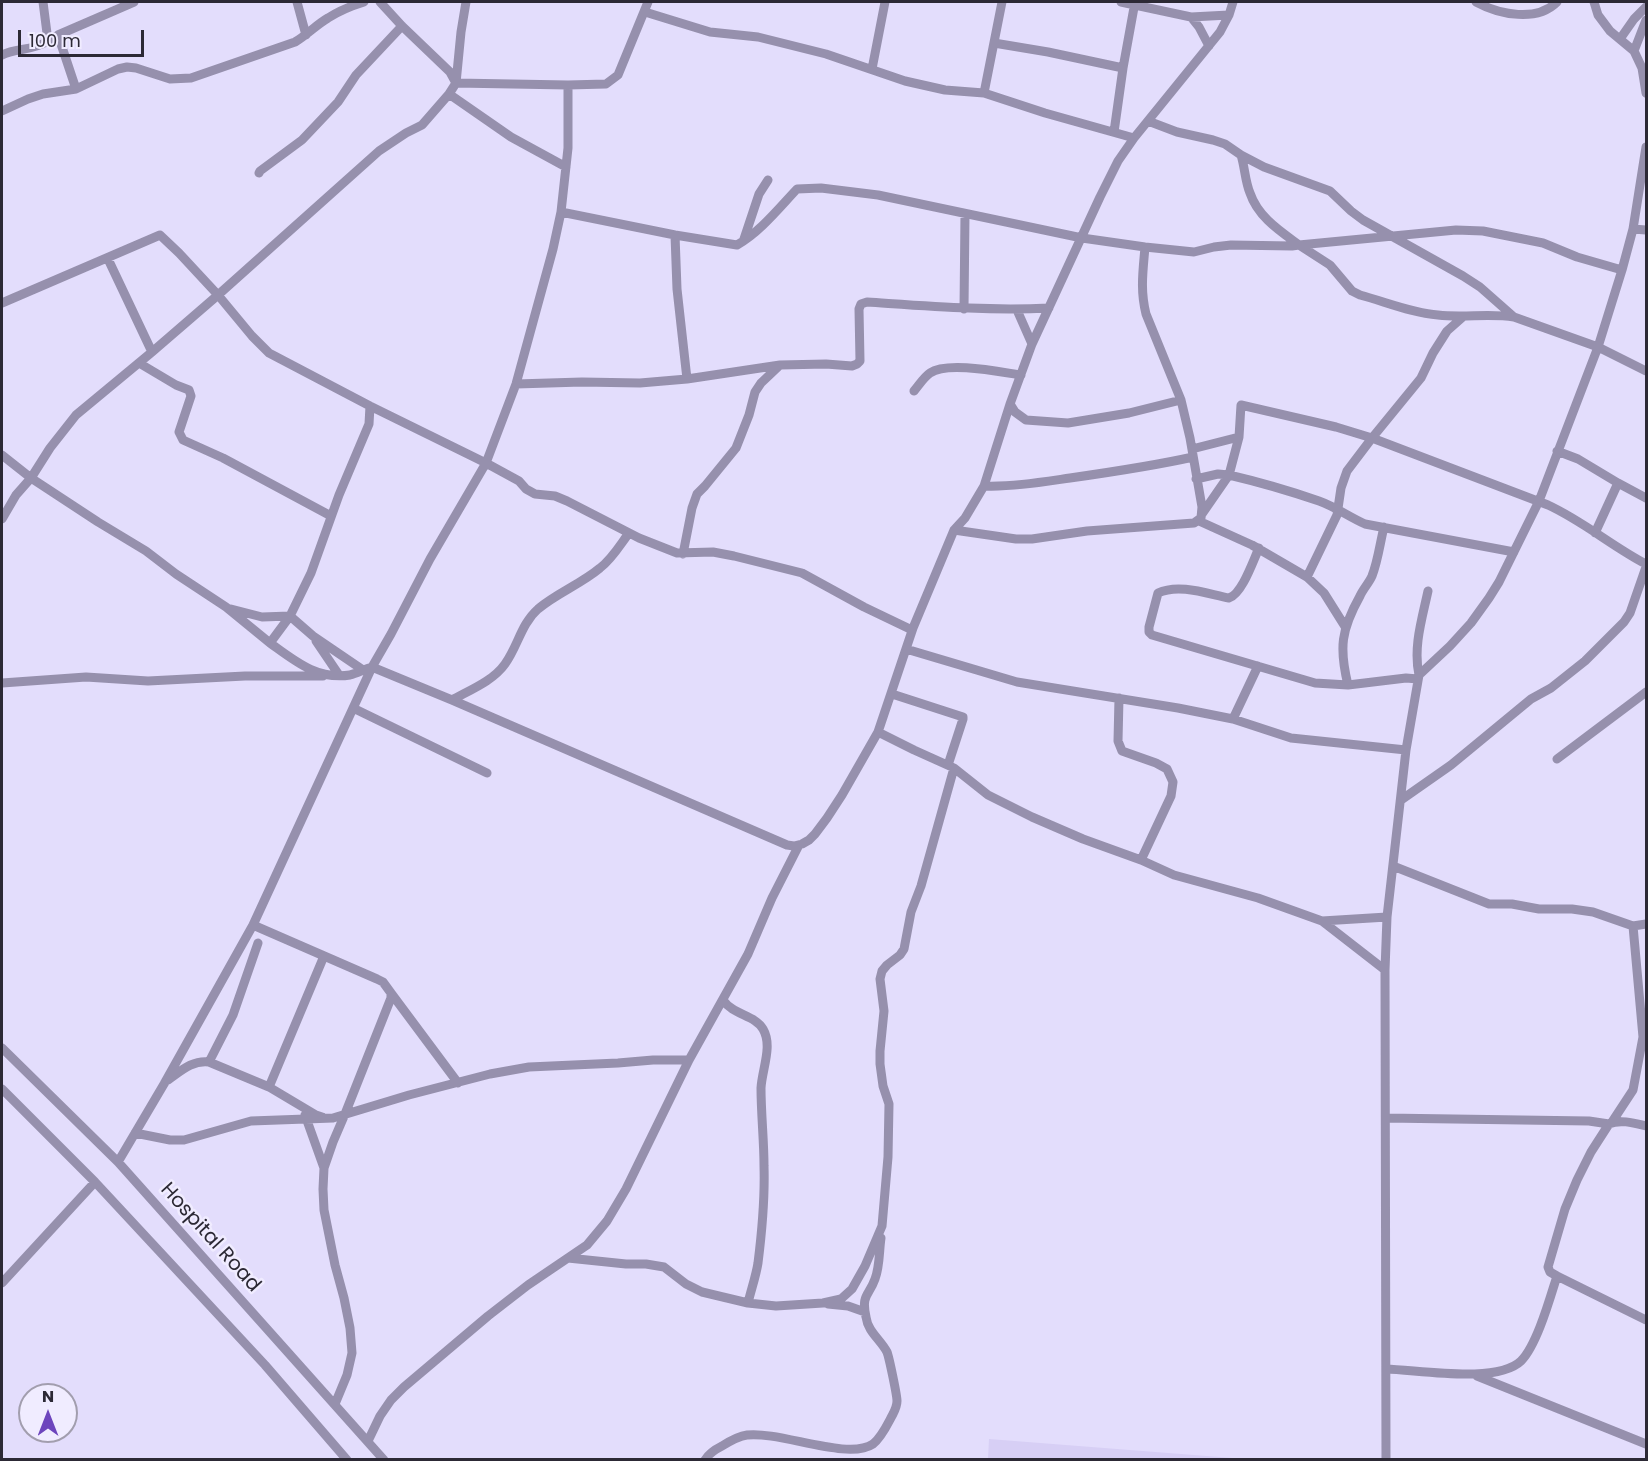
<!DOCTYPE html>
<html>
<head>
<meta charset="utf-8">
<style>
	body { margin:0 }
	#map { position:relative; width:1648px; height:1461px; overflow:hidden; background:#e3ddfc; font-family:Poppins,sans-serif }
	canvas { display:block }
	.frame { position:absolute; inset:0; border:3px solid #2c2935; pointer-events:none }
	.north { position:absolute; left:18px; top:1383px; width:60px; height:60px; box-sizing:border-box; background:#f0ecff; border:2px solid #a29eae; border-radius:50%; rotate:0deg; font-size:16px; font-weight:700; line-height:24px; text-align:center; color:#2c2935 }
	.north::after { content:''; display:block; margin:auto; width:21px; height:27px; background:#6d45bd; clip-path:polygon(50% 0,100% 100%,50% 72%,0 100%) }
	.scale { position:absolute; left:18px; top:30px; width:126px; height:27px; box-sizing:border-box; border:3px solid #2c2935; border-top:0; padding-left:8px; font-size:18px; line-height:21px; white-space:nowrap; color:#2c2935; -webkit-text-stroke:4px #f0ecff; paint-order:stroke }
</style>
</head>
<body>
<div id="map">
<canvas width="1648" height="1461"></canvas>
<div class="frame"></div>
<div class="north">N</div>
<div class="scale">100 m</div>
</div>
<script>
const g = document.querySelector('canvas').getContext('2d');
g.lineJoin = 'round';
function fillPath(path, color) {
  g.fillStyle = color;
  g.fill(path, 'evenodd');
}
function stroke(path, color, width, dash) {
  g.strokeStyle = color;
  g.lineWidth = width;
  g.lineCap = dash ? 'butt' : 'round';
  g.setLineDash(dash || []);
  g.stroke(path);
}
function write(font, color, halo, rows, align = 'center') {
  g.font = font + ' Poppins,sans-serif';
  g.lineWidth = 5;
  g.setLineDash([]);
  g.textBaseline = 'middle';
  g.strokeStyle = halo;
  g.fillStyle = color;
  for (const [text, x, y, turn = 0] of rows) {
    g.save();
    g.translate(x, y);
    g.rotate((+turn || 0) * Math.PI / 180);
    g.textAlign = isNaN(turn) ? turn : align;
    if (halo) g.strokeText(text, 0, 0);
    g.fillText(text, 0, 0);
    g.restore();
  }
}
fillPath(new Path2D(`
	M989,1439L1245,1459H988Z`), '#d7cff5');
stroke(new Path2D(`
	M297,2L306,35
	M380,2L402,26L450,72L456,83
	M1121,2L1191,17L1229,15
	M1476,2C1500,15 1537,22 1557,2
	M1594,2L1598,15L1610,31L1634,51L1642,68L1646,93
	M645,12L710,32L758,37L826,54L905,81L945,90L984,93L1045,113L1134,138
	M1191,17L1199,27L1209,46
	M58,35L76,89
	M1620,39L1634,19L1646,7
	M48,41L58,35L134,2
	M994,43L1048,52L1123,68
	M1634,51L1646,20
	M2,55C17,47 30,52 48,41L43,2
	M872,69L885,2
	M456,83L568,85L606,84L618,75L648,2
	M984,93L1002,2
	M449,94L511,137L566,167
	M2,111L28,99L43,94L76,89L118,69L127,67L136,68L170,79L191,78L295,42C307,35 316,25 328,18C339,11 351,6 364,2
	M1148,121L1177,132L1213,140L1225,144L1241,155L1264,167L1330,191L1351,211L1363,220L1463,276L1480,287L1514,317
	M1114,132L1123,68L1135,2
	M1241,155C1245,168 1245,181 1250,193C1258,217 1280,231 1299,245L1456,230L1483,231L1543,243L1577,257L1622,270
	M259,173L260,171L302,140L338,102L356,75L402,26
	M561,212L675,235L737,245C760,232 779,208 797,189L821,188L878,195L1082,238L1145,247L1194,252L1214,247L1231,245L1292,246L1299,245L1330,265L1352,291L1360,295C1386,302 1412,313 1438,315C1464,318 1489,313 1514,317L1598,347L1646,371
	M1633,229L1646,230
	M675,235L677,289L687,379
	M744,239L759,194L768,180
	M108,259L152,352
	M2,303L160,235L179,253L218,295L252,336L269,353L370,406L486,463L519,481L526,489L535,494L555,496L567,501L639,538L677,553L713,552L734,556L802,573L864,607L912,630
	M964,309L965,214
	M1017,310L1032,344
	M139,363L176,385L189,390L191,396L179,432L183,440L223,458L331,516
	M516,384L582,382L640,383L687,379L780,365L826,364L852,366L857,364L860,361L859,309L861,304L867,302C928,306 988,311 1049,308
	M914,391C919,385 924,377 930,373C947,361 1000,372 1021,375
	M1010,404L1015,412L1026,420L1068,423L1129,413L1181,400
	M1192,449L1239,437
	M1557,451L1578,459L1618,483L1646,498
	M2,455L31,478L98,522L146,551L176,574L226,607L270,643L290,616L311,573L339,495L369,424L370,406
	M1196,479L1218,474L1229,475C1259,482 1290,491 1319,501C1336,507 1349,517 1365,524L1514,552
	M984,486C1012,487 1042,482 1070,478C1112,472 1153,466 1193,457
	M1202,514L1229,475L1239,437L1241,405L1336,427L1372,438L1548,505C1583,521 1613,547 1646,564
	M2,519L16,495L31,478L50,448L76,415L152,352L218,295L379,151L406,133L422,125L449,94L456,83L461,32L466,2
	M1199,521L1252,545L1307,577L1324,593L1346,628
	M954,530L1016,539H1032L1087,531L1194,523L1201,518L1202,507L1190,438L1181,400L1146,314C1140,290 1143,271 1145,247
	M1595,533L1618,483
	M1259,548C1253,561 1242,594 1229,598C1208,594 1179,583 1158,593L1149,627V632L1152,635L1315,683L1348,685L1406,678L1418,679
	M683,554L692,508L697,494L705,486L736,448L749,415L755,392L761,383L780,365
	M1307,577L1337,515L1341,488L1347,471L1372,438L1421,378L1433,353L1447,331L1464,316
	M231,609L262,617L290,616L313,636L363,670
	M316,641L339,675
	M270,643C295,661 317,680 350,675C357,673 365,669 372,667L391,634L430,559L486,463L516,384L553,249L561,212L568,148V85
	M906,649L1017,682L1178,708L1233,719L1291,738L1406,750
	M1419,675C1413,647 1422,619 1428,591
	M2,683L86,677L148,681L245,676H323
	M1348,685C1339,648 1341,630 1360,596C1363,589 1369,583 1372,576C1378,561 1380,543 1384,527
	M892,694L963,717V719L948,765
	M1119,698L1118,741L1122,751L1156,763L1167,769L1173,782L1171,796L1141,860
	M452,700C470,690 493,681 505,664C518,646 521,624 538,609C557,593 581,584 600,568C612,559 620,545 629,533
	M353,708L487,773
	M1233,719L1258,666
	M878,732L914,750L954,768L988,795L1032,817L1083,839L1141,860L1174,875L1258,898L1322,921L1385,970
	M1557,759L1646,692
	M1401,800L1451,765L1531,699L1551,688L1585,661L1624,622L1630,613L1646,567
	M1393,866L1489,904H1512L1539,909H1572L1593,912L1633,926L1646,924
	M1322,921L1387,917
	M253,925L377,979L383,982L391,993V998L345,1114L333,1142L324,1168L323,1189L324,1210L335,1265L344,1298L350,1328L352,1353L347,1375L335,1404
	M391,993L458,1083
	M723,1000C733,1015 755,1015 763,1029C773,1046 762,1069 761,1088C761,1114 764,1140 764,1166C765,1198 762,1231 758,1263C756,1276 751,1290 748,1303
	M2,1048L118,1162L384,1460
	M209,1062L233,1015L258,943
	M168,1080C181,1071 192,1060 209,1062L269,1087L316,1115L322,1117
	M269,1087L324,956
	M2,1089L95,1182L265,1365L347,1460
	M305,1115L324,1168
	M1386,1118L1589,1121L1609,1124C1620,1119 1634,1123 1646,1126
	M1612,1122L1633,1090L1643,1037L1633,926
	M135,1133L170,1140H184L251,1121L333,1118L409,1095L490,1074L529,1067L618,1063L653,1060H689
	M118,1162L164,1084L253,925L372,667L452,700L787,845L794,846L802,844L809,840L815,834L827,818L842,795L878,732L913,628L954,530L965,518L984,486L1010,404L1032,344L1100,197L1118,161L1134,138L1220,32L1229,15L1233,2
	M568,1258L626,1264H646L664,1267L686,1284L702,1292L748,1303L776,1306L823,1303L841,1299L852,1289L865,1266L882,1226L888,1157L889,1104L883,1086L880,1064V1051L884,1011L880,979L882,971L887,965L900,955L904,949L911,912L921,886L954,768
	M1557,1276L1550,1272L1548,1267L1565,1209L1577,1180L1591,1152L1609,1124
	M2,1283L95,1182
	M828,1304L848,1306L865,1312
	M1386,1369C1420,1370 1497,1384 1521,1361C1537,1345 1550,1298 1557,1276L1646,1320
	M1477,1376L1646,1444
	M368,1441L380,1416L391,1400L404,1387L488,1316L528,1285L587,1245L607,1221L626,1189L689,1060L748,954L772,898L799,845
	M705,1460C709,1453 716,1449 722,1446C730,1441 739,1436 747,1435C780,1431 848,1461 873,1444C882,1437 888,1423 893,1414C895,1410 897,1405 897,1401C897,1395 889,1357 887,1352C880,1339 868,1332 866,1317C861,1294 869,1296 875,1279C880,1266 879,1251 881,1238
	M1386,1460L1385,970L1387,917L1406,750L1419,675L1450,646L1471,623L1489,598L1499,582L1539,501L1598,347L1622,270L1633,229L1646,147`), '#9690ad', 9);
write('20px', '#2c2935', '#f0ecff', [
	["Hospital Road",210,1238,48]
]);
</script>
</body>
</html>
